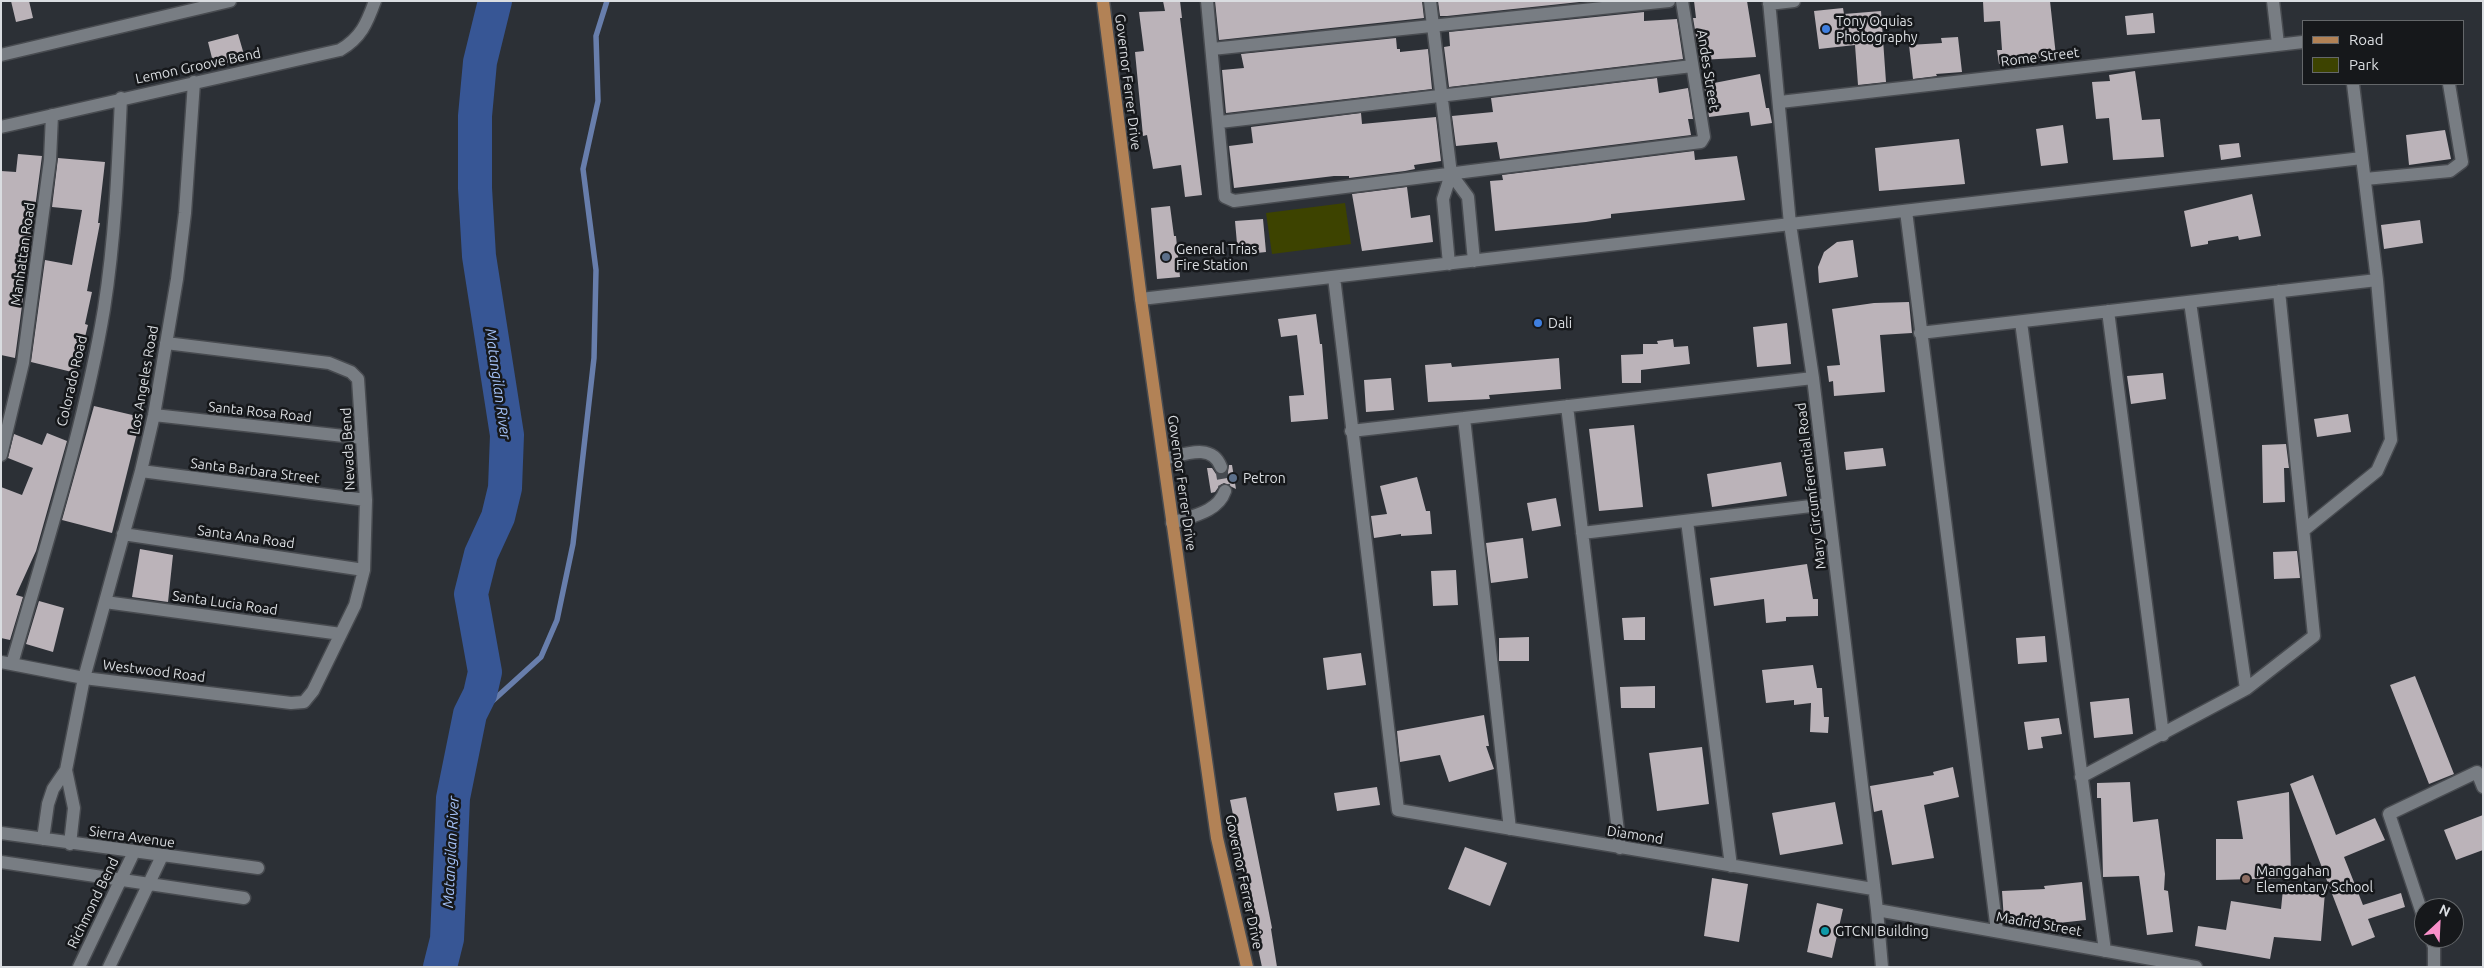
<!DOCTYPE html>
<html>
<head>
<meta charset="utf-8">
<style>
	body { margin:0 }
	#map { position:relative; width:2484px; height:968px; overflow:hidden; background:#2c3036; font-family:Ubuntu,sans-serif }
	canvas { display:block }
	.frame { position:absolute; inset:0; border:2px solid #dadde1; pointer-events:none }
	.legend { position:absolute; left:2302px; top:20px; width:162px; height:65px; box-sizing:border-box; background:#16181b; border:1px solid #64676a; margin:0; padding:6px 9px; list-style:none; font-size:15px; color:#dadde1 }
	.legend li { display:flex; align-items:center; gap:10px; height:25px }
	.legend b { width:25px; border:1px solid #64676a }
	.north { position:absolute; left:2414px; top:898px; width:50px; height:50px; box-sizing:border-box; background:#16181b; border:1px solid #64676a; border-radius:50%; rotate:25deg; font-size:14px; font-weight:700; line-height:20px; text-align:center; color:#dadde1 }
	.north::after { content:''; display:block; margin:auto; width:18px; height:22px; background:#f990ca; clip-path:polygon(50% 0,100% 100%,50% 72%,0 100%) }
</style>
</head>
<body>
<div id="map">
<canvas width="2484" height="968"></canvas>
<div class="frame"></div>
<ul class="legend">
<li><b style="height:6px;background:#b28256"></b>Road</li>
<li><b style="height:14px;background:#3d4300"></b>Park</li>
</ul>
<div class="north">N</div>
</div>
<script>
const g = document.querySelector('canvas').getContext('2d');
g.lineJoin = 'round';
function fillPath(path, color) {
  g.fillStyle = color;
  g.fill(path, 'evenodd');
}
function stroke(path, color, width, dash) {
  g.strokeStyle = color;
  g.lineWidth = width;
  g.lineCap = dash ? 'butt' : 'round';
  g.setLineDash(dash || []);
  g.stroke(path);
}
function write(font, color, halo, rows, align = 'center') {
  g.font = font + ' Ubuntu,sans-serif';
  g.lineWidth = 5;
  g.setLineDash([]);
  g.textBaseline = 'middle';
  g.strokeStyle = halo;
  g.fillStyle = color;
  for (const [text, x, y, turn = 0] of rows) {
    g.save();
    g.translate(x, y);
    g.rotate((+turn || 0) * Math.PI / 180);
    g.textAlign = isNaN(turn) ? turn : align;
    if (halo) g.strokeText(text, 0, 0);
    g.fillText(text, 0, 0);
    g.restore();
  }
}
fillPath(new Path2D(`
	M1345,203L1351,244L1272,254L1266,213Z`), '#3d4300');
stroke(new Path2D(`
	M463,746L487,706L541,657L557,620L573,544L594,358L596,270L583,169L598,101L596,36L607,1`), '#687eac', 5.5);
stroke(new Path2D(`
	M440,967L447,939L453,798L470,714L480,694L485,672L471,594L481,554L498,517L505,488L507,435L479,256L475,188V116L480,62L495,1`), '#375695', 34);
fillPath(new Path2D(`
	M11,1H29L33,18L16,22Z
	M1163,1H1180L1182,18H1180L1202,195L1185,197L1181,165L1153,169L1147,135L1143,136L1135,52L1144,51L1139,12L1165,11Z
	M1215,1H1422L1424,18L1219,40Z
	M1438,1H1589L1447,16H1440Z
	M1694,1H1747L1756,57L1700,60L1693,18H1696Z
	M1983,1H2050L2056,56L2014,60L1999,64L1997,50H2002L2000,21L1984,22Z
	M1843,8L1844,14L1881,11L1886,82L1858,85L1855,45L1819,49L1814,11Z
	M1644,12V21L1677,19L1683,59L1449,87L1444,47L1450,46L1449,32Z
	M2153,13L2155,33L2127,35L2125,16Z
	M238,34L245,58L214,66L208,42Z
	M1958,37L1962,72L1936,74L1937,76L1913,79L1909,45L1942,43L1941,38Z
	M1396,38L1397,49H1400V52L1428,49L1432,89L1226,113L1222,70L1244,68L1241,54Z
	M2135,71L2142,120L2160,119L2164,157L2113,160L2109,118L2096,119L2092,82L2110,81L2109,75Z
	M1760,74L1766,108H1769L1772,123L1751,126L1749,112L1709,117L1704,85Z
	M1657,78L1659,93L1688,88L1693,119H1688L1691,135L1500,159L1497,142L1456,146L1452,116L1493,112L1491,98Z
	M1361,113L1362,124L1436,117L1441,161L1414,165L1415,169L1405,171L1349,178V176H1334L1234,188L1229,146L1253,143L1251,127Z
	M2063,125L2068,163L2041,166L2036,129Z
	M2445,130L2451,159L2409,165L2406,135Z
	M1959,139L1965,184L1879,191L1875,148Z
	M2239,143L2241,157L2221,160L2219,145Z
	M1694,151L1695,160L1737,156L1745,200L1611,214V218L1586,222L1495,231L1490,181L1503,180L1502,175Z
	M18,154L42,156L15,358L1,355V171L16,172Z
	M58,158L105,162L98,223H100L87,291L92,292L85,324L88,325L76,373L31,362L45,260L72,265L82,210L52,207Z
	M1407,187L1411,218L1430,215L1433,242L1362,251L1352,194Z
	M2252,194L2261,236L2239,240L2238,236L2208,241V244L2191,247L2184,211Z
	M1170,206L1174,236H1176L1180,277L1157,279L1151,208Z
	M1263,219L1266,252L1238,255L1235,221Z
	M2420,220L2423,243L2384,249L2381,225Z
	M1853,240L1858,277L1819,283L1818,267L1824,252L1837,242Z
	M1909,302L1912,333L1880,335L1885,392L1834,396L1833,381L1829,382L1827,366L1840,365L1832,309L1874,303Z
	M1316,314L1320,344H1322L1328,419L1291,422L1289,396L1304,395L1297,335L1281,337L1278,319Z
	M1787,323L1791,364L1757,367L1753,327Z
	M1673,339L1674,347L1688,346L1690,364L1641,370V383H1622L1621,355L1643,354V344H1658L1657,341Z
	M1559,358L1561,389L1489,395L1490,399L1428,402L1425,365L1451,363L1452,367Z
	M2163,373L2166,399L2131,404L2127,376Z
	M1391,378L1394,410L1366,412L1364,380Z
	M94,406L141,417L112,533L62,520Z
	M2348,414L2351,432L2317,437L2314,419Z
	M1634,425L1643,507L1599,511L1589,429Z
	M47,433L67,441L36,551L16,595L23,597L10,640L1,638V487L22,495L33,468L8,458L14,434L42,445Z
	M2286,444L2289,468H2284L2285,502L2263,503L2262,445Z
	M1883,448L1886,466L1846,470L1844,452Z
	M1781,462L1787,496L1712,507L1707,474Z
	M1229,465H1232L1236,489L1224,483L1220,485L1215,492L1211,493L1207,468H1212L1216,474L1221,475L1228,472Z
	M1417,477L1426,511H1430L1432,534L1401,536V534L1374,538L1371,516L1387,514L1380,486Z
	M1556,498L1561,526L1532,531L1527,503Z
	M1523,538L1528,578L1491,583L1486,543Z
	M140,549L173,555L168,602L132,597Z
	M2297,551L2300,578L2274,579L2273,552Z
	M1807,564L1813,599H1818V616L1786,617V621L1766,623L1764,599L1714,606L1710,578Z
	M1456,570L1458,605L1433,606L1431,571Z
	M39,601L64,608L53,652L26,644Z
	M1645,617V640H1624L1622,618Z
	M2045,636L2047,662L2018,664L2016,638Z
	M1529,637V661H1499V638Z
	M1361,653L1366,685L1327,690L1323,658Z
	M1813,665L1817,688H1822L1824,717H1829L1828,733L1810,732L1811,703L1794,705V700L1766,703L1762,670Z
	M2415,676L2454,774L2429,784L2390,685Z
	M1655,686V708H1621L1620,687Z
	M2129,698L2133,734L2094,738L2090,702Z
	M1484,715L1489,746H1486L1494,769L1449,782L1440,755L1400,762L1397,731Z
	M2059,718L2062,734L2041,737L2043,748L2028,750L2024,722Z
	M1702,747L1709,804L1657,811L1649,753Z
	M1953,767L1959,797L1924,805L1934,858L1892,865L1882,810L1874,812L1870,786L1934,775L1933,772Z
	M2313,775L2336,835L2375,818L2385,840L2344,857L2363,905L2401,893L2405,907L2368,919L2375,937L2352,946L2290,784Z
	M2130,782L2133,822L2158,819L2165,874L2164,890L2168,891L2173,932L2147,935L2139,876L2103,877L2101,798H2097V783Z
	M1377,787L1380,805L1337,811L1334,793Z
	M2289,792L2291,878L2216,880V839H2243L2237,801Z
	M1246,797L1272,928L1271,929L1277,967H1262L1243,878H1246L1230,800Z
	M1835,802L1843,844L1780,855L1772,813Z
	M2483,815V850L2456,860L2444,830Z
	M1465,847L1507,863L1490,906L1448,889Z
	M1712,878L1748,884L1739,942L1704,936Z
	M2082,882L2086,920L2049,924L2048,918L2004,921L2002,891L2045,889L2044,886Z
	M2283,889L2325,892L2321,941L2274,937L2270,959L2195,946L2198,926L2226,930L2231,901L2281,909Z
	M1817,903L1843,909L1832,958L1807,952Z`), '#bbb3b9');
stroke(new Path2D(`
	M1221,467L1225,491`), '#464a50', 12, [12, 6]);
const minor = new Path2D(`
	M1207,1L1225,197L1234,201L1701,142L1704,137L1682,1
	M1430,1L1451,174L1443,199L1449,264
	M1769,1L1790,224L1813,378L1877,910L1882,967
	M2273,1L2278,44
	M1769,4L1794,1
	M1212,49L1669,1
	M1,55L230,1
	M1780,102L2303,42
	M1220,122L1692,66
	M1,127L340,50C361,38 367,23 375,1
	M1451,174L1468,197L1474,261
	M2365,179L2450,171L2462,162L2449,84
	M1906,211L1997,931
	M1334,277L1398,810L1873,889
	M1141,299L2362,158
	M2190,302L2246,689
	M2108,311L2163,735
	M2021,322L2105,951
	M1920,333L2377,280
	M1567,406L1620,848
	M154,415L362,438
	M1464,418L1510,829
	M1351,431L1813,378
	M1,455L23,363L50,160L52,115
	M1164,459C1183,455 1212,442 1221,467
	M141,471L366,500
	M1687,521L1731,866
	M1172,523C1192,516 1218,512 1225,491
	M2304,530L2377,471L2391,440L2377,280L2353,84
	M1582,533L1828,504
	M123,534L364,570
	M105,602L341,634
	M1,662L84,678L291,703L304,702L313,691L355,605L364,570L366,500L358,379L351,372L329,363L166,343
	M12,664C45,547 84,429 104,309C115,239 118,168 121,98
	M66,770L74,808L70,844
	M2081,777L2246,689L2314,636L2279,291
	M1,833L258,868
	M43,839L48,804L53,789L66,770L84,678L141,471L154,415L177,279L185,213L194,82
	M1,862L244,898
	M1877,910L2196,967
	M2424,919L2389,814L2477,772L2483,787
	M2431,938L2434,947V967
	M79,967L134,852
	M109,967L162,856`);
const major = new Path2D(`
	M1103,1L1141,299L1217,838L1247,967`);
stroke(minor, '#484b50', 15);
stroke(major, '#484b50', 15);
stroke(minor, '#787d83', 12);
stroke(major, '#b28256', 12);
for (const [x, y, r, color] of [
	[1826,29,5,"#3f7fe0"],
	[1166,257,5,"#5c6f8a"],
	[1538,323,5,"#3f7fe0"],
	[1233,478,5,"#5c6f8a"],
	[2246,879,5,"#8d6e63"],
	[1825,931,5,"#0f9aa8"]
]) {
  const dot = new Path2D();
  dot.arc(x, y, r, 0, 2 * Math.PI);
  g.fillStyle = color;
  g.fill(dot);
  stroke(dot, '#16181b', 2);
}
write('14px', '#dadde1', '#16181b', [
	["Tony Oquias",1836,21],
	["Photography",1836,37],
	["General Trias",1176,249],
	["Fire Station",1176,265],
	["Dali",1548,323],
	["Petron",1243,478],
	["Manggahan",2256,871],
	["Elementary School",2256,887],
	["GTCNI Building",1835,931]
], 'left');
write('14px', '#dadde1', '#16181b', [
	["Rome Street",2040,57,-7],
	["Lemon Groove Bend",198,66,-12],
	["Andes Street",1708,70,81],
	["Governor Ferrer Drive",1128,82,83],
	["Manhattan Road",23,254,-82],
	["Los Angeles Road",144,380,-80],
	["Colorado Road",72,381,-77],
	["Santa Rosa Road",260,412,6],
	["Nevada Bend",348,449,-93],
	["Santa Barbara Street",255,471,7],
	["Governor Ferrer Drive",1182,483,82],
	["Mary Circumferential Road",1811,486,-97],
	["Santa Ana Road",246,537,8],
	["Santa Lucia Road",225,603,8],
	["Westwood Road",154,671,7],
	["Diamond",1635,835,9],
	["Sierra Avenue",132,837,8],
	["Governor Ferrer Drive",1244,882,78],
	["Richmond Bend",93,903,-64],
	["Madrid Street",2039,924,10]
]);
write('italic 15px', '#a3c0f6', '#16181b', [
	["Matangilan River",498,384,82],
	["Matangilan River",451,852,-87]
]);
</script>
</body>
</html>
